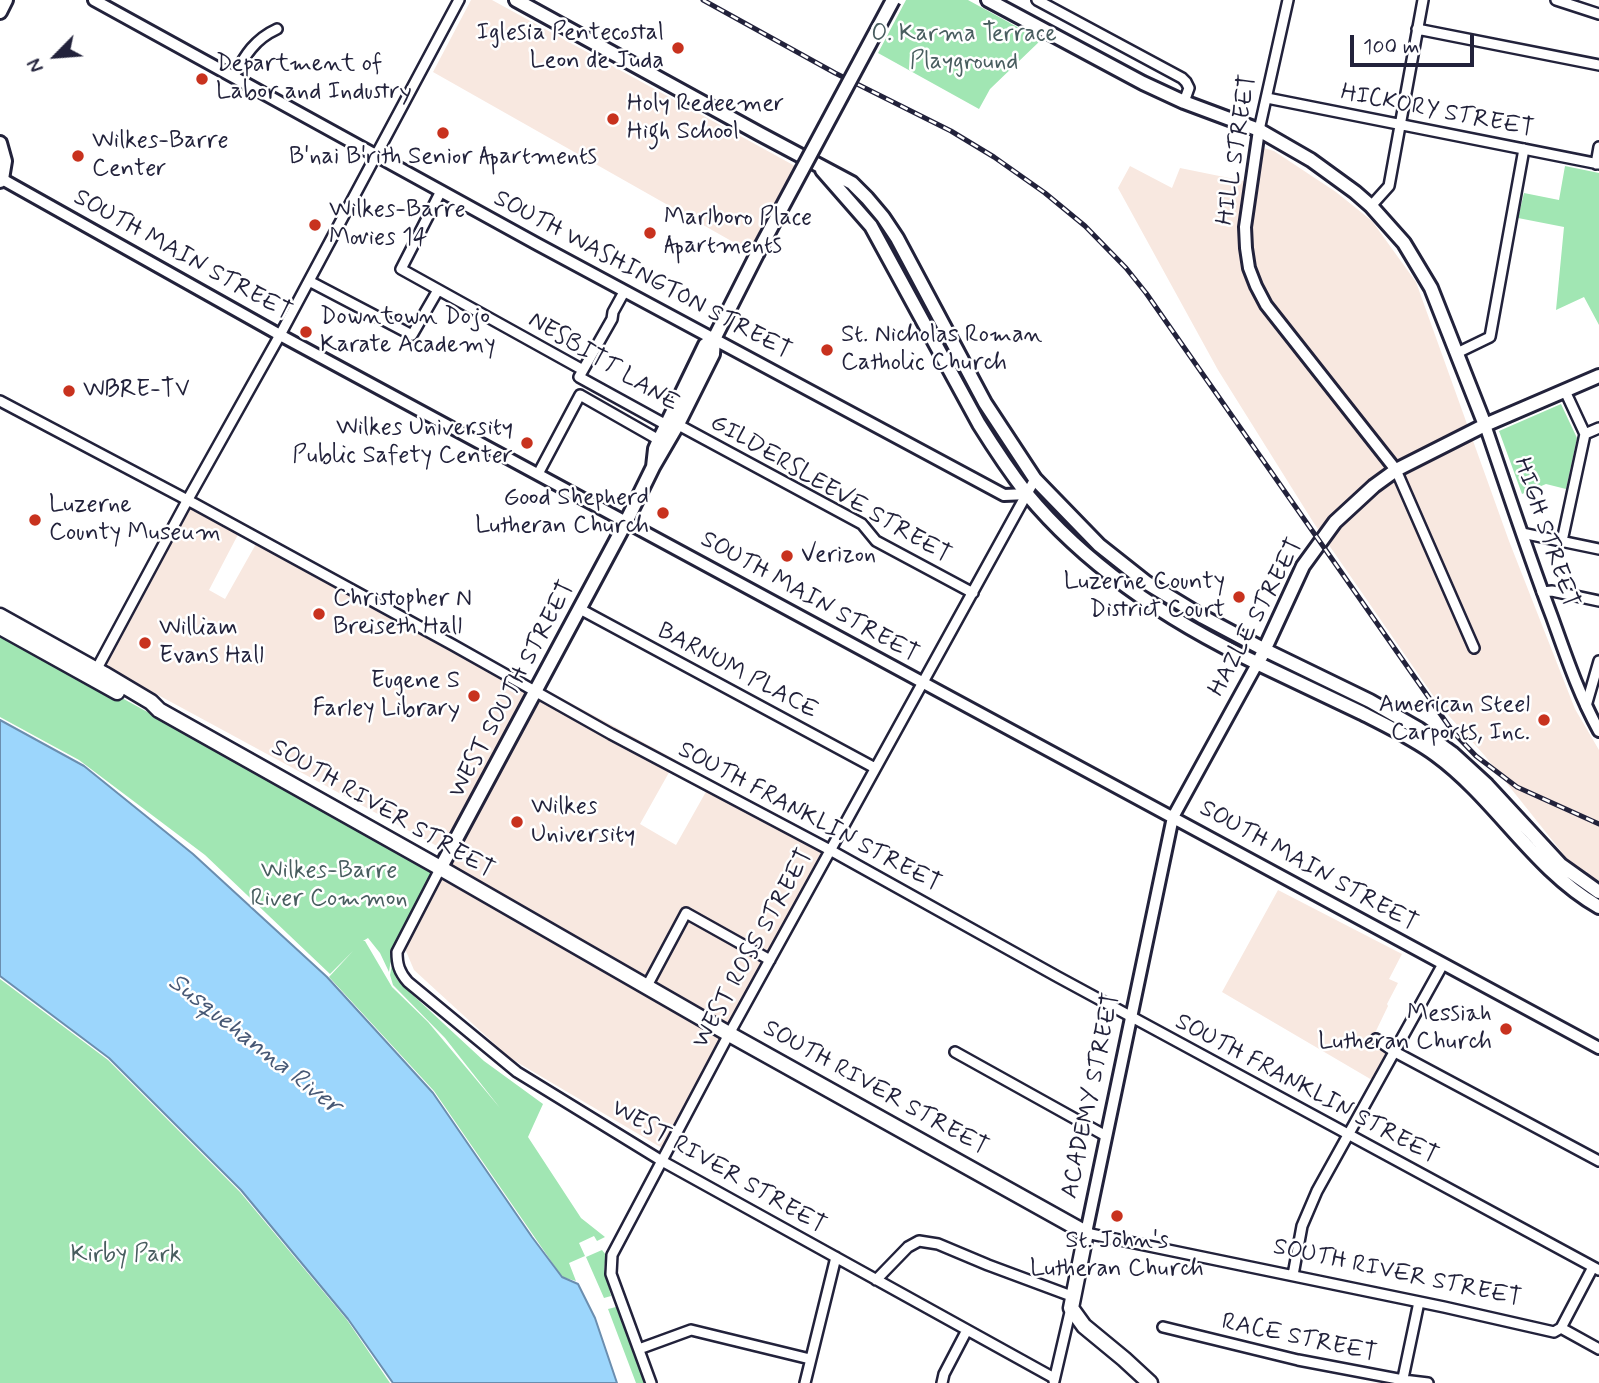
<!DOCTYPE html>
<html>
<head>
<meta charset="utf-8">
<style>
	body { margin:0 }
	#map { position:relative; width:1599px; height:1383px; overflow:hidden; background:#fff; font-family:Mynerve,sans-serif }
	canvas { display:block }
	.north { position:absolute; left:21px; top:21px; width:70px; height:70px; -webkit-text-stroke:5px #fff; paint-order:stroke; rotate:245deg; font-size:19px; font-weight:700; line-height:28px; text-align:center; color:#22223b }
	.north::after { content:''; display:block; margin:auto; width:24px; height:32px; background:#22223b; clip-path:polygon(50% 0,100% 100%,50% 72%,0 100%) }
	.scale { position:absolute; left:1350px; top:35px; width:124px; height:32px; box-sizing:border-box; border:4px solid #22223b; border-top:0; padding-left:9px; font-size:21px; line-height:24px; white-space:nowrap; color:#22223b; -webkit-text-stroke:5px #fff; paint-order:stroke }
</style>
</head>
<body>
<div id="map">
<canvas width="1599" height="1383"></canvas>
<div class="north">N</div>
<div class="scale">100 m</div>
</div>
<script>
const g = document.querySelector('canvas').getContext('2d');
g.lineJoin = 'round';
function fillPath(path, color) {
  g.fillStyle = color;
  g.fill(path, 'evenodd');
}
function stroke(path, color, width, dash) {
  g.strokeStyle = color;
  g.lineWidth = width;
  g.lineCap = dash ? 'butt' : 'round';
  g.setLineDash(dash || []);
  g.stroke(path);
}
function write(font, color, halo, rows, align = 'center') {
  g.font = font + ' Mynerve,sans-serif';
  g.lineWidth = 5;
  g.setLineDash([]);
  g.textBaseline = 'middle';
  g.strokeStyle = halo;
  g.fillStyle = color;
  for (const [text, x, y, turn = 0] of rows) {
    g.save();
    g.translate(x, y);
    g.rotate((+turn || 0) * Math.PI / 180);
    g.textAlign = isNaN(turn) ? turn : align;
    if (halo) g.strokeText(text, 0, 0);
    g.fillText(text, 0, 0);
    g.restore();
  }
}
fillPath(new Path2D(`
	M471,0H492L795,166L749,251L433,72Z
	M1250,144L1274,151L1336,192L1372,221L1416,282L1509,541L1575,709L1599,750V882L1568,860L1485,756L1441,707L1315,525L1218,370L1118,188L1130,166L1172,188L1180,168L1244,181Z
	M191,498L243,525L209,590L225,599L261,535L676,760L640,824L676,845L712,781L828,842L662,1148L510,1058L414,970L400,937L448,852L99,663Z
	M1278,890L1402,954L1389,979L1398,983L1387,1004L1388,1006L1375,1033L1392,1042L1372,1080L1222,992Z`), '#f8e8e0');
fillPath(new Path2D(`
	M906,0H968L1041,40L990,89L979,109L878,53Z
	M1565,166L1599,173V325L1584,297L1556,310L1564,227L1518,218L1524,193L1559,200Z
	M1561,404L1577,438L1566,489L1546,484L1522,494L1499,431Z
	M0,631L304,798L430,870L431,877C414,908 394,937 389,972L380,953L368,938L363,941H365L392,987L428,1022L500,1108L445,1038L393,985L390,975L392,964L396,978L402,985L484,1061L543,1104L528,1137L581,1218L605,1237L597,1241L594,1236L579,1243L585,1256L569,1263L576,1281L562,1277L434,1091L329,977L353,951L330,974L205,855L79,760L0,717Z
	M0,979L108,1060L240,1192L347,1320L390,1383H0Z
	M602,1250L606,1255L604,1269L611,1296L604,1298L586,1257Z
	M616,1307L643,1379L644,1383H636L608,1309Z`), '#a1e6b3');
const water = new Path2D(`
	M0,720L84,766L193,854L327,977L433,1093L532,1237L562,1277L578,1284L595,1318L617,1383H393L348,1319L241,1190L109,1058L0,976Z`);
fillPath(water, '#9cd6fc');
stroke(water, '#6b8eaf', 2);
const minor = new Path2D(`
	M1037,0L1182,78L1186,82L1189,88L1184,102
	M1556,0L1599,14
	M1417,29L1599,65
	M234,76C245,55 255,39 277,29
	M1267,98L1599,164
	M1259,130L1288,0
	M1596,164L1599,147
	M441,191L401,269L583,370L579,377L670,427
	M1371,206L1389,186L1423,0
	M309,281L412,335L438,290
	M1457,353L1490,337L1524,149
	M583,370L612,319L613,312L624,292
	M0,401L195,504L453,645L611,734L830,850L1058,977L1599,1270
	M673,422L862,524L876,541L973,593
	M1585,434L1599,428
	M1396,470L1474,648
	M538,474L580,395L659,440
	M1522,533L1599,549
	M1562,541L1585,434L1565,391
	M1542,592L1552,591L1599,601
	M580,609L875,768
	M94,674L187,501L280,335L459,0
	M1586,706L1599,661
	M440,869L397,952C397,964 399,972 408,982L517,1072L662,1161L1054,1378
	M647,986L686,913L770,960
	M1376,1039L1395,1052L1599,1161
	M955,1052L1106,1136
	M1086,1233L1444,1307L1554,1332L1561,1328L1593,1267
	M1293,1275L1302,1226L1317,1191L1443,964
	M876,1280L908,1247L919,1241L938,1244L988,1265L1074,1297
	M1163,1327L1298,1360L1403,1380L1428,1383
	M1561,1328L1599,1349
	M639,1349L691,1330L810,1359
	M1054,1381L1071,1308
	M651,1383L611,1274L612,1255L729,1034L1035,479
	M805,1383L836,1257
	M942,1383L944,1374L967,1330
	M1402,1383L1419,1302`);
const tertiary = new Path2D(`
	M94,0L537,244L1004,495L1028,494
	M1259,130L1245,227L1246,248L1249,268L1256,286L1266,305L1396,470
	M2,179L280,335L1599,1048
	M1485,425C1507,489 1528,554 1552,617C1566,656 1579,695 1599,731
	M1086,1233L1173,817L1257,664`);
const secondary = new Path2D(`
	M516,0L760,134L852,183L867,198L883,217L897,238L985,403L1035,479L1099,545L1147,583L1203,617L1265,650L1370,701L1419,729L1452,753L1487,785L1561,865L1599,892
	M988,0L1143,83L1184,102L1259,130L1311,160L1355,192L1371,206L1404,243L1431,288L1485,425
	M0,12L6,0
	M0,143L5,161L2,179L0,181
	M822,170L871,226L979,424C994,448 1010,472 1027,494C1089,569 1174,624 1261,665C1295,681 1329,697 1362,713C1387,726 1413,738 1436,755C1496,799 1534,870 1599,907
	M653,467L655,449L659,440L705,345L714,339
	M1261,657L1303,566L1335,522L1374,486L1396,470L1485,425L1599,376
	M440,869L626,522L653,467L678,424L713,354L714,339L757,254`);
const primary = new Path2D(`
	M0,616L104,674L151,702L159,710L435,865L729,1034L1086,1233L1071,1308L1084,1326L1124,1359L1150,1383
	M0,627L117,692`);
stroke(minor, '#22223b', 14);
stroke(tertiary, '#22223b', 16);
stroke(secondary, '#22223b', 18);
stroke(primary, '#22223b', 19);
stroke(minor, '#fff', 9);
stroke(tertiary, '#fff', 10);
stroke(secondary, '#fff', 12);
stroke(primary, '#fff', 14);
const rail = new Path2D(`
	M703,0L835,73L951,131L994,157L1045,193L1085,226L1126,268L1146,293L1453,732L1476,756L1517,787L1599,824`);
stroke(rail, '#22223b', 5);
stroke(rail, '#fff', 2.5, [8]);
const secondaryBridge = new Path2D(`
	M757,254L893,0`);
stroke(secondaryBridge, '#22223b', 18, []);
stroke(secondaryBridge, '#fff', 12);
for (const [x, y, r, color] of [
	[678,48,7,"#c8321e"],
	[202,79,7,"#c8321e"],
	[613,119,7,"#c8321e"],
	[443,133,7,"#c8321e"],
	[78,156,7,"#c8321e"],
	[315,225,7,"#c8321e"],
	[650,233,7,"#c8321e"],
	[306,332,7,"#c8321e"],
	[827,350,7,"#c8321e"],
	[69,391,7,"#c8321e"],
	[527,443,7,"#c8321e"],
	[663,513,7,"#c8321e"],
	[35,520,7,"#c8321e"],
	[787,556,7,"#c8321e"],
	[1239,597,7,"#c8321e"],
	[319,614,7,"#c8321e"],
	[145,643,7,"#c8321e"],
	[474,696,7,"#c8321e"],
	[1544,720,7,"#c8321e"],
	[517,822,7,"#c8321e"],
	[1506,1029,7,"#c8321e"],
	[1117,1216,7,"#c8321e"]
]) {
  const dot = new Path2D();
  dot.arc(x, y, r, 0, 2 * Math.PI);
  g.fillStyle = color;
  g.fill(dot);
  stroke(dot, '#fff', 2.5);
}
write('24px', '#22223b', '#fff', [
	["Iglesia Pentecostal",664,34,"right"],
	["Leon de Juda",664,62,"right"],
	["Department of",216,65],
	["Labor and Industry",216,93],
	["Holy Redeemer",627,105],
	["High School",627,133],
	["Wilkes-Barre",92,142],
	["Center",92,170],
	["B'nai B'rith Senior Apartments",443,158,"center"],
	["Wilkes-Barre",329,211],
	["Movies 14",329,239],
	["Marlboro Place",664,219],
	["Apartments",664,247],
	["Downtown Dojo",320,318],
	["Karate Academy",320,346],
	["St. Nicholas Roman",841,336],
	["Catholic Church",841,364],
	["WBRE-TV",83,391],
	["Wilkes University",513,429,"right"],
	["Public Safety Center",513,457,"right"],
	["Good Shepherd",649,499,"right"],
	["Lutheran Church",649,527,"right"],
	["Luzerne",49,506],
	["County Museum",49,534],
	["Verizon",801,556],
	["Luzerne County",1225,583,"right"],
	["District Court",1225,611,"right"],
	["Christopher N",333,600],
	["Breiseth Hall",333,628],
	["William",159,629],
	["Evans Hall",159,657],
	["Eugene S",460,682,"right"],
	["Farley Library",460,710,"right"],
	["American Steel",1530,706,"right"],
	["Carports, Inc.",1530,734,"right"],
	["Wilkes",531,808],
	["University",531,836],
	["Messiah",1492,1015,"right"],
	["Lutheran Church",1492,1043,"right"],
	["St. John's",1117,1242,"center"],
	["Lutheran Church",1117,1270,"center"]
], 'left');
write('24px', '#485d5f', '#fff', [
	["O. Karma Terrace",964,35],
	["Playground",964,63],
	["Wilkes-Barre",329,872],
	["River Common",329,900],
	["Kirby Park",126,1256]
]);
write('24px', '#22223b', '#fff', [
	["HICKORY STREET",1437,112,11],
	["HILL STREET",1238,150,-81],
	["SOUTH MAIN STREET",182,256,29],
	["SOUTH WASHINGTON STREET",642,276,28],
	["NESBITT LANE",603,363,31],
	["GILDERSLEEVE STREET",830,490,30],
	["HIGH STREET",1545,533,71],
	["SOUTH MAIN STREET",809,598,29],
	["HAZLE STREET",1257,618,-62],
	["BARNUM PLACE",737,672,28],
	["WEST SOUTH STREET",513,690,-62],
	["SOUTH RIVER STREET",382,810,30],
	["SOUTH FRANKLIN STREET",809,818,28],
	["SOUTH MAIN STREET",1308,867,29],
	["WEST ROSS STREET",754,949,-61],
	["SOUTH RIVER STREET",875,1089,29],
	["SOUTH FRANKLIN STREET",1306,1090,28],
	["ACADEMY STREET",1092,1096,-78],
	["WEST RIVER STREET",718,1168,30],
	["SOUTH RIVER STREET",1397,1274,12],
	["RACE STREET",1299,1339,12]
]);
write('italic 26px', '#475875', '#fff', [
	["Susquehanna River",254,1045,38]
]);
</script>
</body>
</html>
